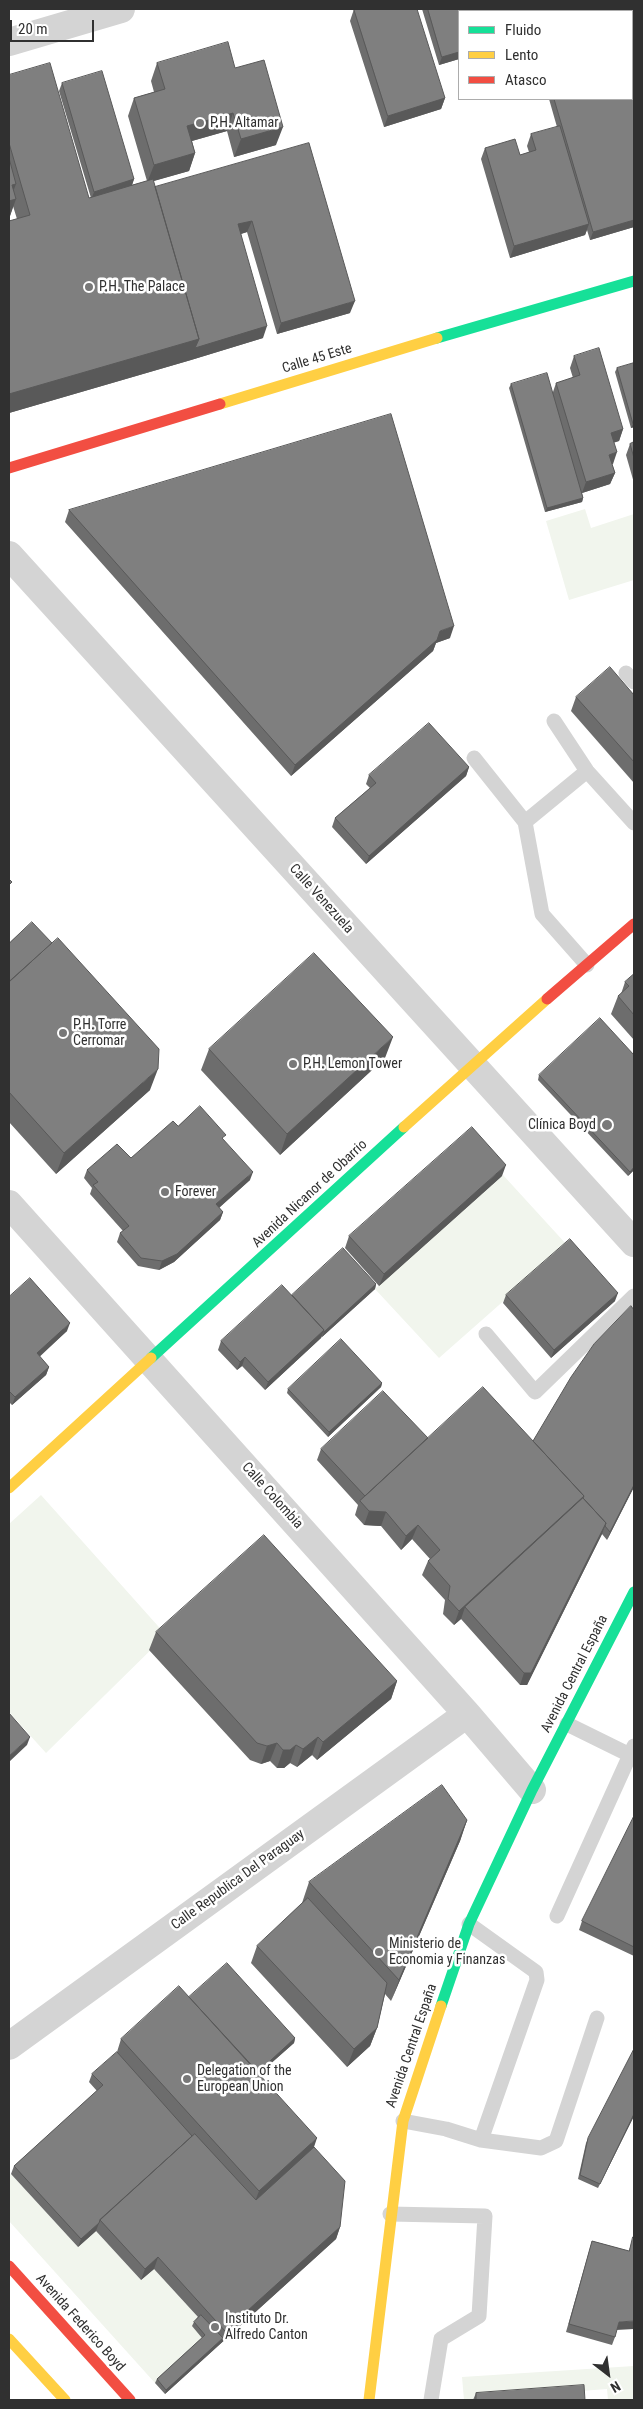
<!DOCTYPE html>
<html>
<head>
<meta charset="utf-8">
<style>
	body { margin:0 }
	#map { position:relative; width:643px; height:2409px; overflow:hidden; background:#fff; font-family:"Roboto Condensed",sans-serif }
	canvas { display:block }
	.frame { position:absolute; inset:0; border:10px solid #303030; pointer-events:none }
	.legend { position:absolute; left:458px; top:10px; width:175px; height:90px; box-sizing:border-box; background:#fff; border:1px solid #acacac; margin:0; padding:6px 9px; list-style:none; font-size:15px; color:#303030 }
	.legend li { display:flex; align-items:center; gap:10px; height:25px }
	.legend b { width:25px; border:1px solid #acacac }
	.north { position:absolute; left:583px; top:2349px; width:50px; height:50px; -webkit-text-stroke:4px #fff; paint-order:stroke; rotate:150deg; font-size:14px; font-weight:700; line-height:20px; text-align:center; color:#303030 }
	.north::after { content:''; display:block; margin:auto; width:18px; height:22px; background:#303030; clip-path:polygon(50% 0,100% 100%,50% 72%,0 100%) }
	.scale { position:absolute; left:10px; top:20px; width:84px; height:22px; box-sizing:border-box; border:2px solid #303030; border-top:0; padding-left:6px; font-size:15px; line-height:18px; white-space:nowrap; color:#303030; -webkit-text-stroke:4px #fff; paint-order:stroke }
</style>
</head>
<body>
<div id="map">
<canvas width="643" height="2409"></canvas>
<div class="frame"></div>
<ul class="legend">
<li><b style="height:6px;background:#16e098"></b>Fluido</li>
<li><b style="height:6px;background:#ffcf43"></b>Lento</li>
<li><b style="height:6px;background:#f24e42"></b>Atasco</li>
</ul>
<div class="north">N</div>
<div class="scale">20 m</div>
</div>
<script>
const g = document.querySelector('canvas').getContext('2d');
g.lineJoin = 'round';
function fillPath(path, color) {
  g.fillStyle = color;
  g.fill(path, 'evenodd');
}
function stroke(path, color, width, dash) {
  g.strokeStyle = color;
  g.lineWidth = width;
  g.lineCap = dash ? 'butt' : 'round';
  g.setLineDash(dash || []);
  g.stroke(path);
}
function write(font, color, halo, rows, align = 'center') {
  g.font = font + ' "Roboto Condensed",sans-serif';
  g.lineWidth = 5;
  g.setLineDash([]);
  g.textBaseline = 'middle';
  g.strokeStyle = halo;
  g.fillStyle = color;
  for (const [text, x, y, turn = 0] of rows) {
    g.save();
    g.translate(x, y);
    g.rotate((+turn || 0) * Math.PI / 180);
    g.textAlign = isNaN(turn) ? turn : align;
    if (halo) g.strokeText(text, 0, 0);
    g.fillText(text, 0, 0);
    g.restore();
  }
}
fillPath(new Path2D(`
	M585,509L591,528L634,514V580L569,600L546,521Z
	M503,1175L567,1245L439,1358L375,1289Z
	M41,1495L166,1635L46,1753L9,1712V1524Z
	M11,2174L78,2247L96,2231L141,2280L154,2269L200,2319L204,2339L155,2383L9,2221V2176Z
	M634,2366V2400H608L607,2389L464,2400L462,2377Z`), '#f1f5ed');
stroke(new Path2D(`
	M626,673L634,682
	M554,721L587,771L634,823
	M474,758L525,822L542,914L587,965
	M525,822L587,771
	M486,1334L535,1392L634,1296
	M567,1724L634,1757
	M557,1916L634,1746
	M469,1924L536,1972L537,1980L481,2140
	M403,2121L446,2129L481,2140L541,2148L556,2141L597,2018
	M390,2214L485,2216L479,2316L441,2339L431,2400`), '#d4d4d4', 15);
stroke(new Path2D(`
	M9,42L121,9
	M9,555L634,1243
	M9,1204L467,1714L532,1790
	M9,2046L467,1714`), '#d4d4d4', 28);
stroke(new Path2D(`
	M437,338L634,281
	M151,1358L404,1127
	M441,2006L469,1924L532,1790L634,1592`), '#16e098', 11);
stroke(new Path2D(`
	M220,404L437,338
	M404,1127L547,999
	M9,1488L151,1358
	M9,2339L65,2400
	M369,2400L403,2121L441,2006`), '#ffcf43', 11);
stroke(new Path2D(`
	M9,468L220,404
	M547,999L634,924
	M9,2266L130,2400`), '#f24e42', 11);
fillPath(new Path2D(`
	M354,9L445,98L441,109L384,127L350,21Z
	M422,9H609L610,11H459V59L439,65Z
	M157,63L235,68L276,145L234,157L227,131L192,141L195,153L189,171L153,181L155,187L309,143L350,313L277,334L247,232L241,234L263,338L191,360L9,413V221L17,219L13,206L9,219V75L89,198H91L59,91L62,83L134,179L132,185L147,181L128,116L134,98L154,92L151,81Z
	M634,74V227L590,240L587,230L585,235L510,258L481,159L485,148L520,155L529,152L527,146L531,134L557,127L549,99H632Z
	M574,356L623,429L619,441L614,442L613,464H612L615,473L610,484L582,493L583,498L582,502L545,512L509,388L511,384L553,392L556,383L573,378L570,368Z
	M634,363V427L631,428L615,372L617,368Z
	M634,442V483L626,455L630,444Z
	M69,510L450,638L436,643L433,651L291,776L65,522Z
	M634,695V783L571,711L576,697Z
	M469,767L466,776L366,864L332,827L335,818L370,788L366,784L369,775Z
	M9,941L150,1090L56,1174L9,1122Z
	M634,974V1040L611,1014L618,996L621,994L625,982Z
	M209,1049L385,1058L280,1155L201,1070Z
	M539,1075L634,1170L628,1176L538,1080Z
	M178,1126L224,1140L250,1180L219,1208L223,1212L220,1220L174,1262L159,1270L138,1266L117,1242L120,1233L123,1231L90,1194L92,1188L84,1178L87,1170L131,1158Z
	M502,1176L379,1286L345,1248L349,1236Z
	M376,1284L375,1289L322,1337V1336L321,1338L265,1390L242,1366L237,1370L218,1350L221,1341L292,1295Z
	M506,1295L615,1301L551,1358L503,1303Z
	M9,1297L67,1331L39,1356L49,1367L46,1375L12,1405L9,1402Z
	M634,1310V1487L607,1540L602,1534L527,1685H520L461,1619L454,1625L443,1614L445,1600L422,1575L428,1561L430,1559L412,1539L401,1550L381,1526L364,1525L355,1515L358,1505L317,1460L321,1449L428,1438L533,1441Z
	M382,1383L381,1387L328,1437L287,1393L288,1389Z
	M156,1632L397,1681L391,1699L317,1760L312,1755L297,1767L290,1763L284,1768H277L270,1761L261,1764L250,1760L149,1650Z
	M634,1816V1956L579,1930L582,1921Z
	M467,1820L460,1841L391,2001L385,1994L377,2028L370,2046L347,2067L251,1963L257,1946L302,1903L309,1882Z
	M189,1997L295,2038L294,2043L259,2074L314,2147L340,2227L336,2239L165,2394L155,2383L157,2379L202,2338L192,2326L194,2322L198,2317L154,2269L141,2280L96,2231L78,2247L11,2174L14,2166L97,2091L89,2082L92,2074L117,2052L121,2039Z
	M634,2049V2116L598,2188L578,2179L586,2143Z
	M633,2237L615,2337L612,2345L566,2332L592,2241L629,2251Z
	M476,2393L585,2400H473Z`), '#6d6d6d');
fillPath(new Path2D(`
	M459,52V59L439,65L442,57Z
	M445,98L441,109L384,127L388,116Z
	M233,113L227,131L181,144L187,126Z
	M283,127L276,145L234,157L241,139Z
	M195,153L189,171L147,183L154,165Z
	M134,179L131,188L91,200L94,192Z
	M16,184L10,200L16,199L9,219V194L12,185Z
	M634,220V227L590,240L593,232Z
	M252,221L247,232L234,236L238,224Z
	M589,224L585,235L510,258L514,246Z
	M355,301L350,313L277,334L281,323Z
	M267,326L263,338L191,360L9,413V394L199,339Z
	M633,424H634V427L631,428Z
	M623,429L619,441L607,445L611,433Z
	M617,452L613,464L605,466L609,455Z
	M615,473L610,484L582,493L586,482Z
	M583,498L582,502L545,512L547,508Z
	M454,626L450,638L436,643L433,651L291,776L295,765L440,631Z
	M469,767L466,776L366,864L369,856Z
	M393,1037L385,1058L280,1155L287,1134Z
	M158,1069L150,1090L56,1174L64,1153Z
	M506,1165L502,1176L379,1286L384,1274Z
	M634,1167V1170L628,1176L630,1172Z
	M253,1172L250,1180L213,1213L216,1204Z
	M223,1212L220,1220L174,1262L159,1270L162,1261Z
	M376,1284L375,1289L322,1337L324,1332Z
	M618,1293L615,1301L551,1358L554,1350Z
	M70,1323L67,1331L34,1362L37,1353Z
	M324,1330L321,1338L265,1390L268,1382Z
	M245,1357L242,1366L237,1370L240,1362Z
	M49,1367L46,1375L12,1405L15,1397Z
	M382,1383L381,1387L328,1437L329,1432Z
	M634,1485V1487L607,1540L610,1532Z
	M584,1496L579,1510L465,1607L461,1619L454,1625L459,1611Z
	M369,1511L386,1512L381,1526L364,1525Z
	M606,1523L602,1534L527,1685H520L524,1673Z
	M418,1525L412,1539L401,1550L406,1536Z
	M397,1681L391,1699L317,1760L323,1742Z
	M30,1737L27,1745L9,1762V1756Z
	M318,1737L312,1755L297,1767L303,1749Z
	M277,1743L270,1761L261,1764L267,1746Z
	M296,1745L290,1763L284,1768H277L283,1750Z
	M467,1820L460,1841L391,2001L399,1980Z
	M377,2028L370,2046L347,2067L354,2049Z
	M295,2038L294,2043L253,2079L255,2075Z
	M634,2114V2116L598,2188L600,2184Z
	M317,2138L310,2159L251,2212L259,2191Z
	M99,2223L96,2231L78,2247L81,2239Z
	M340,2227L336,2239L165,2394L166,2390L223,2338L225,2331Z
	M158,2257L154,2269L141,2280L145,2269Z
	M634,2321V2329L616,2330L619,2322Z`), '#595959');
const building = new Path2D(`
	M354,9H417L445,98L388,116Z
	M428,9H479L480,11H459V52L442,57Z
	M483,9H548V11H484Z
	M552,9H609L610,11H552Z
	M228,42L235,68L264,60L283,127L241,139L233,113L187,126L195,153L154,165L134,98L165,89L157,63Z
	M50,63L89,198L153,179L199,339L9,394V221L30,215L9,143V75Z
	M632,66L634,74V220L593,232L554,99H632Z
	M102,71L134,179L94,192L62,83Z
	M560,126L589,224L514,246L485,148L515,139L520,155L536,150L531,134Z
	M309,143L355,301L281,323L252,221L238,224L267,326L195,348L199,339L155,187Z
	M9,158L16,184L12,185L16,199L9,201Z
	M599,348L623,429L611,433L617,452L609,455L615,473L586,482L556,383L580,375L574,356Z
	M634,363V424H633L617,368Z
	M547,373L583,498L547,508L511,384Z
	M391,414L454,626L440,631L437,640L295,765L69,510Z
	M634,442V458L630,444Z
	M610,667L634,695V762L576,697Z
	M429,723L469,767L369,856L335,818L376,783L369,775Z
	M9,879L12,882L9,885Z
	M32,922L52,943L9,982V941L10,942Z
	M58,938L159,1049L158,1069L64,1153L9,1092V982Z
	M314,953L393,1037L287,1134L209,1049Z
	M634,974V1015L618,996L629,986L625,982Z
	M600,1018L634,1055V1167L630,1172L539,1075Z
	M200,1106L226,1135L222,1138L253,1172L216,1204L223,1212L177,1254L162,1261L141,1258L120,1233L129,1226L93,1185L98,1182L87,1170L117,1144L131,1158L173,1121L178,1126Z
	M472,1127L506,1165L384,1274L349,1236Z
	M570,1239L618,1293L554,1350L506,1295Z
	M343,1248L376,1284L324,1332H323L324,1330L292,1295Z
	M30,1278L70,1323L37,1353L49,1367L15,1397L9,1391V1297Z
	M282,1285L324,1330L268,1382L245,1357L240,1362L221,1341Z
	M631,1306L634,1310V1485L610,1532L605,1526L606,1523L583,1498L584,1496L533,1441L571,1377L594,1344Z
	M341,1339L382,1383L329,1432L288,1389Z
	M483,1387L584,1496L459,1611L448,1599L450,1586L428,1561L440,1550L418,1525L406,1536L386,1512L369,1511L360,1501Z
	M383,1391L428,1438L365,1496L321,1449Z
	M583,1498L606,1523L531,1673H524L465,1607Z
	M264,1535L397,1681L323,1742L318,1737L303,1749L296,1745L290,1750H283L277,1743L267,1746L257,1743L156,1632Z
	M9,1713L30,1737L9,1756Z
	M442,1785L467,1820L399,1980L309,1882Z
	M634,1816V1947L582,1921Z
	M308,1898L387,1983L377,2028L354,2049L257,1946Z
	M227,1963L295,2038L258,2072L189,1997Z
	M179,1986L317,2138L259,2191L121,2039Z
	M634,2049V2114L600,2184L580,2175L588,2138Z
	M117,2052L192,2136L100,2220L99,2223L81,2239L14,2166L103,2085L92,2074Z
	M195,2134L256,2200L314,2147L345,2181L340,2227L225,2331L158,2257L145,2269L100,2220Z
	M633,2237H634V2321L619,2322L615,2337L569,2324L592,2241L629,2251Z
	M201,2315L223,2338L166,2390L157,2379L205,2335L194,2322Z
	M584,2385L585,2400H476V2393Z`);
fillPath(building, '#7f7f7f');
stroke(building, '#595959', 1);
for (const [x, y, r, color] of [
	[200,123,5,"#787878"],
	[89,287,5,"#787878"],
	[63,1033,5,"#787878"],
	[293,1064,5,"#787878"],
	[607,1125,6,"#787878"],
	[165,1192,5,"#787878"],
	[379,1952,5,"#787878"],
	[187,2079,5,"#787878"],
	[215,2327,5,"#787878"]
]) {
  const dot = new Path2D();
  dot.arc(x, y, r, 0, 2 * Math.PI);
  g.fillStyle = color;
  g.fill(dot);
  stroke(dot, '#fff', 2);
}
write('14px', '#303030', '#fff', [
	["P.H. Altamar",210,123],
	["P.H. The Palace",99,287],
	["P.H. Torre",73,1025],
	["Cerromar",73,1041],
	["P.H. Lemon Tower",303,1064],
	["Clínica Boyd",596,1125,"right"],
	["Forever",175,1192],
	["Ministerio de",389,1944],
	["Economia y Finanzas",389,1960],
	["Delegation of the",197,2071],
	["European Union",197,2087],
	["Instituto Dr.",225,2319],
	["Alfredo Canton",225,2335]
], 'left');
write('14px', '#303030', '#fff', [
	["Calle 45 Este",317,359,-17],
	["Calle Venezuela",321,899,48],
	["Avenida Nicanor de Obarrio",310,1194,-43],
	["Calle Colombia",272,1496,48],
	["Avenida Central España",575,1674,-63],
	["Calle Republica Del Paraguay",238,1880,-36],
	["Avenida Central España",412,2046,-71],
	["Avenida Federico Boyd",80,2323,48]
]);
</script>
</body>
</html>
